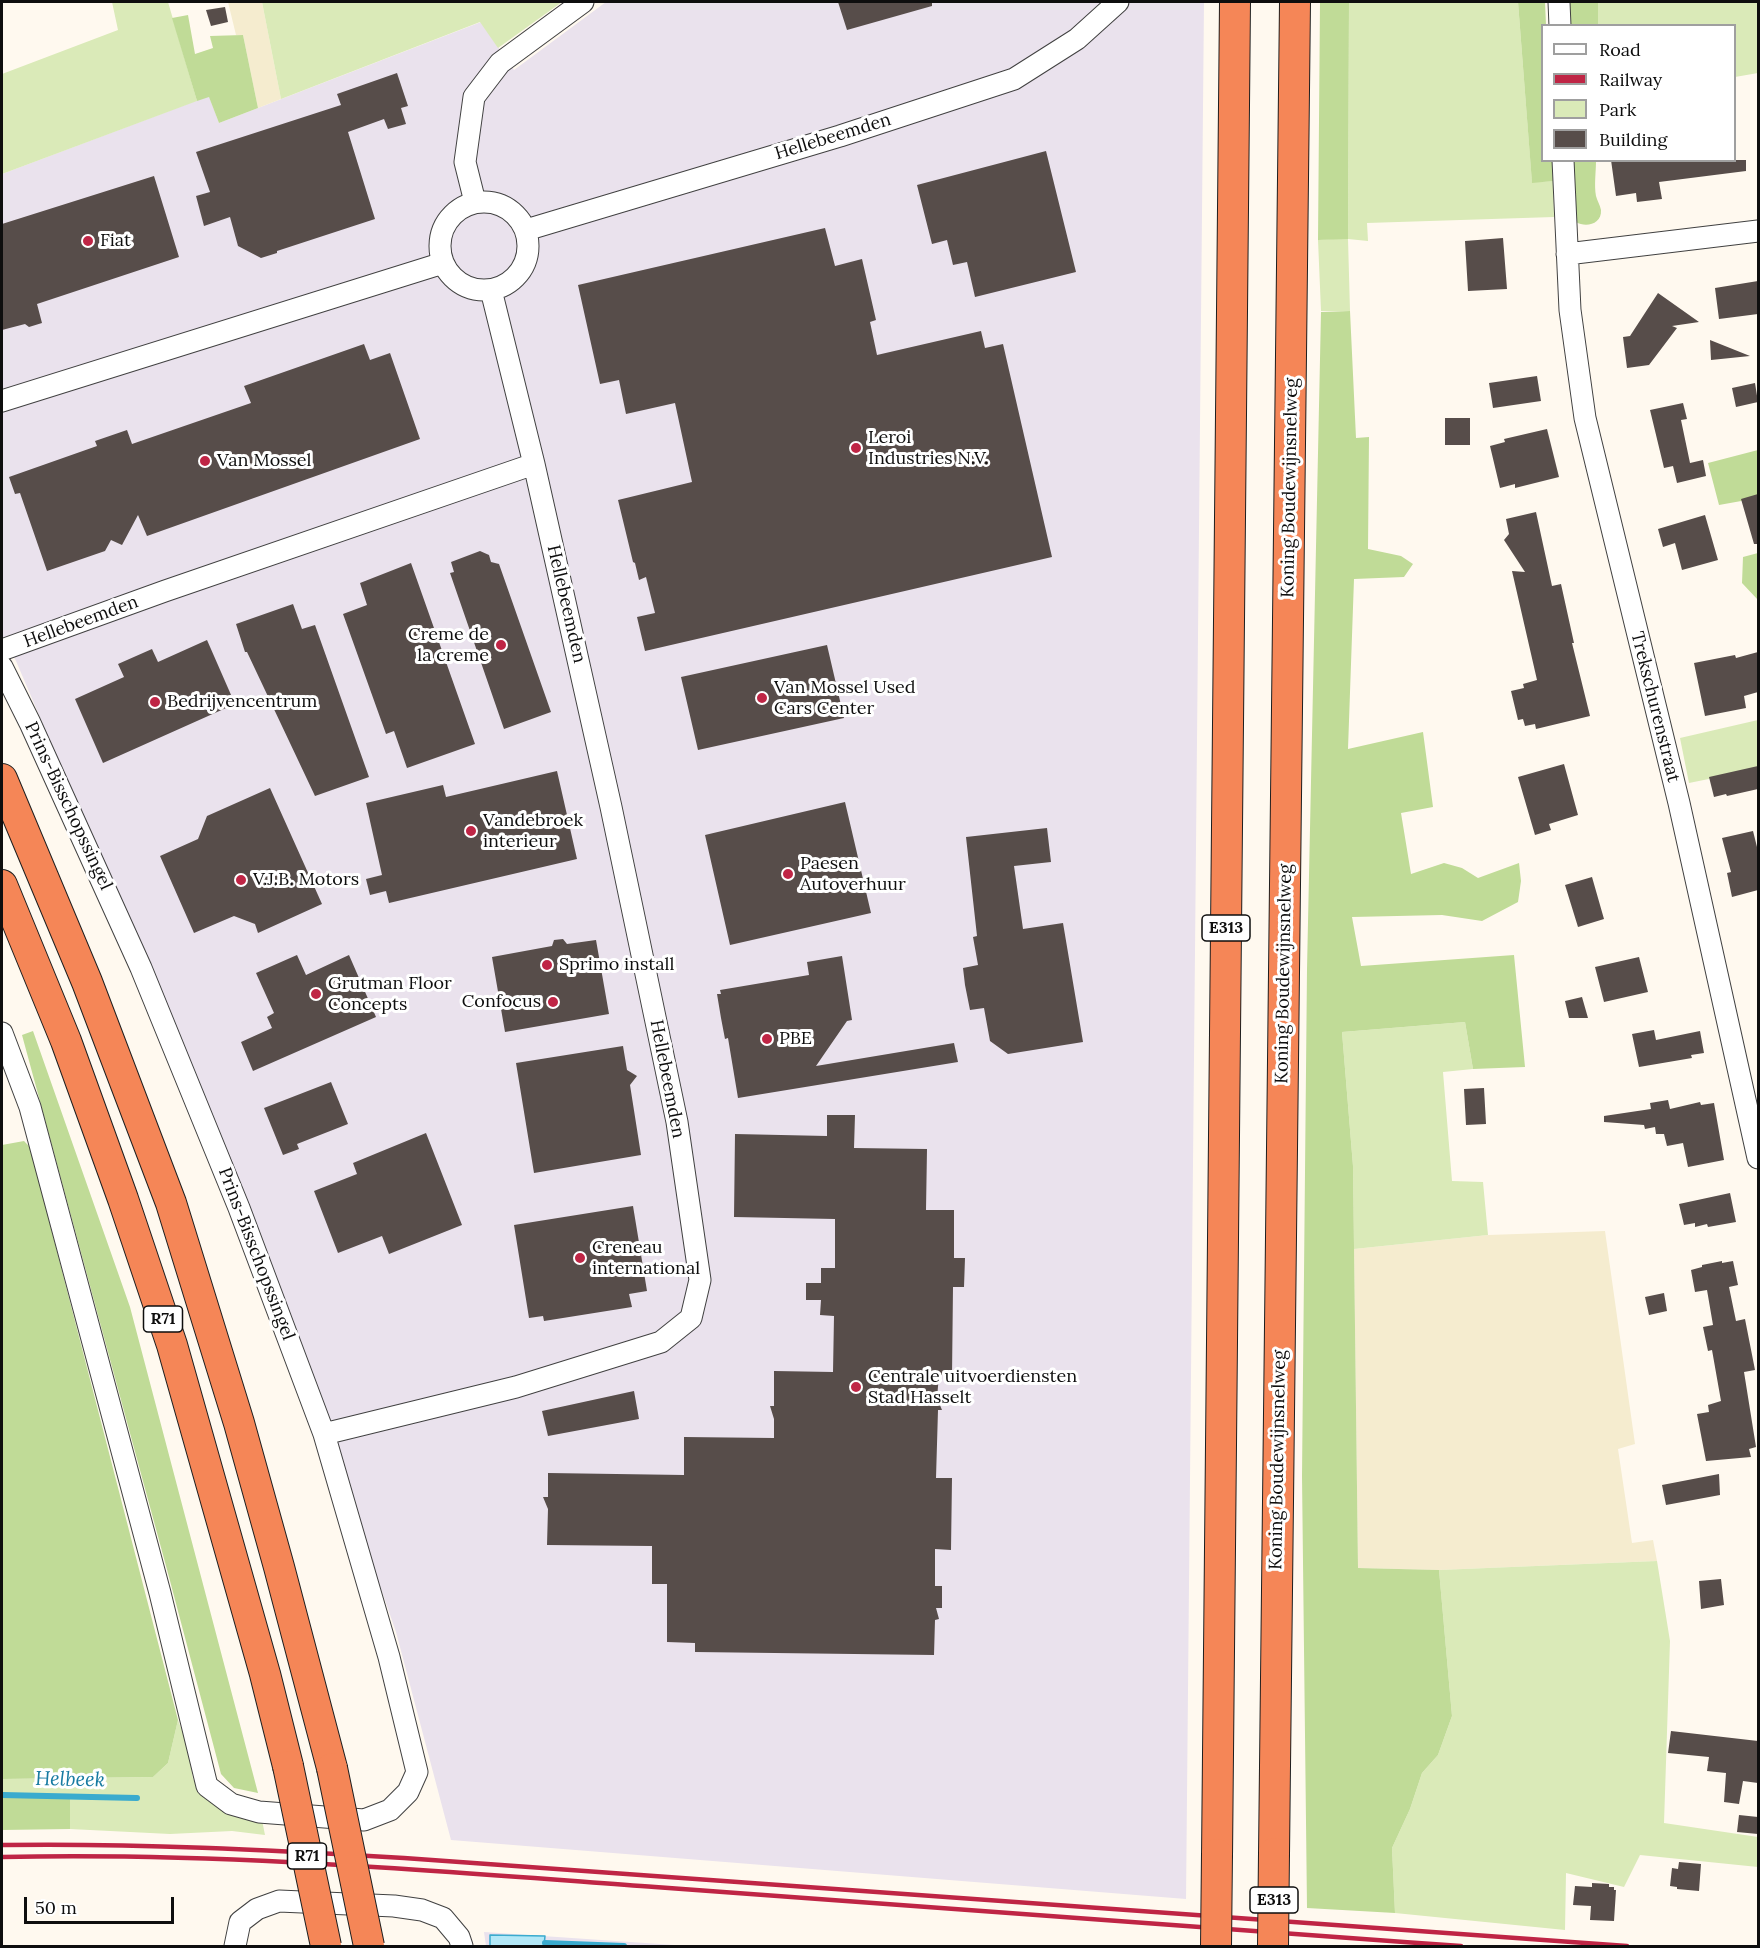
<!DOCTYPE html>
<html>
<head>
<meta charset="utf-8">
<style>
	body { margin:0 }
	#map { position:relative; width:1760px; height:1948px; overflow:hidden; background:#fff9ef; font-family:Lora,serif }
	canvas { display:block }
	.frame { position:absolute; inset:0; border:3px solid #0e0e0e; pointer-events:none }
	.legend { position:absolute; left:1541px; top:24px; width:195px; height:138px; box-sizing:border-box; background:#fff; border:2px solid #9f9f9f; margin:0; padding:8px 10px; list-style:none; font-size:18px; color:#0e0e0e }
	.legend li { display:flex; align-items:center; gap:12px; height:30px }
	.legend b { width:30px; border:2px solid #9f9f9f }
	.scale { position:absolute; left:24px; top:1897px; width:150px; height:27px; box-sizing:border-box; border:3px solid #0e0e0e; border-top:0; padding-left:8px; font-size:18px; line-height:21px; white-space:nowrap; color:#0e0e0e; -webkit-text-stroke:4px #fff; paint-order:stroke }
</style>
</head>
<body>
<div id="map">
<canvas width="1760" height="1948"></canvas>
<div class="frame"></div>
<ul class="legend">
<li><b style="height:8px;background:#fff"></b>Road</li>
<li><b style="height:8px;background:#bf2545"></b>Railway</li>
<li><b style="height:16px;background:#daeab8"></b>Park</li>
<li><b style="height:16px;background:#574d4a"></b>Building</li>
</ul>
<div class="scale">50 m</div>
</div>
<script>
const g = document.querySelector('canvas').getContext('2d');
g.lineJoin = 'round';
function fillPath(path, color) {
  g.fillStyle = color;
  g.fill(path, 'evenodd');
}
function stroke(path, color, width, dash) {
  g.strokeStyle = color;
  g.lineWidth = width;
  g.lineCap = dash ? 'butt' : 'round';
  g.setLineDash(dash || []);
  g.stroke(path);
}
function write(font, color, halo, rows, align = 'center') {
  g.font = font + ' Lora,serif';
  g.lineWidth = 6;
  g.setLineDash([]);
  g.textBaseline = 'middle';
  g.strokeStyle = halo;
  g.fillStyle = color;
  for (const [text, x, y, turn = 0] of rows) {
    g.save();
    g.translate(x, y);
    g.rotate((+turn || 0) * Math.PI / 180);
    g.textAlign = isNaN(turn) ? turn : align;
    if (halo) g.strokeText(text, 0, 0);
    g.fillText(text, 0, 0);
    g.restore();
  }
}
fillPath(new Path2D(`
	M606,2H1204L1186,1899L451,1840L396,1632L243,1193L16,661L2,635V174L209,96L219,123L481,22L514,70Z
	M484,1932L689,1946H486Z`), '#eae2ed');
fillPath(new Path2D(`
	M228,2H262L281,99L258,108L243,35H236Z
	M1605,1231L1635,1444L1618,1449L1632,1543L1653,1540L1657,1561L1439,1570L1358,1568L1354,1249L1488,1235Z`), '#f5eccf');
fillPath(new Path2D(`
	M112,2H168L197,101L2,174V74L118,30Z
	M262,2H562L498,48L480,22L281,99Z
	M1349,2H1518L1532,182L1553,181L1554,217L1367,223L1368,241L1348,239L1350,311H1321L1318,240L1348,238Z
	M1598,2H1758V73L1735,77L1734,26H1598Z
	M1758,720V769L1689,783L1680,738Z
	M1465,1022L1473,1069L1443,1072L1452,1181L1483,1182L1488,1235L1354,1249L1353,1166L1342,1032Z
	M1657,1561L1670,1641L1664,1823L1758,1837V1867L1640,1855L1624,1887L1566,1873L1565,1930L1395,1913L1392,1848L1410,1809L1422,1773L1438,1755L1452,1716L1439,1570Z
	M178,1720L187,1744L193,1779L208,1799L233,1816L262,1820L265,1835L232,1831L170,1834L70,1829V1797L2,1792V1779L153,1777L168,1763Z`), '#daeab8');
fillPath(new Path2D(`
	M1320,2H1349L1348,239L1318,240Z
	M1518,2H1545L1546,25L1542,26V160L1552,161L1553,181L1532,183Z
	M1568,2H1598V25H1569Z
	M188,15L195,54L213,48L210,36L243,35L258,108L219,123L209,97L197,101L172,18Z
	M1574,161H1596C1596,172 1594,185 1596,196C1597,200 1600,205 1601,210C1602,224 1586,228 1576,222Z
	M1350,311L1356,438L1369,437L1368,549L1401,556L1413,564L1404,577L1354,579L1348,749L1423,732L1433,807L1401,813L1411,874L1444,863L1462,868L1478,878L1519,863L1521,881L1518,902L1482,921L1442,915L1352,917L1361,966L1514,955L1525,1067L1473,1069L1465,1022L1342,1032L1353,1166L1358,1568L1439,1570L1452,1716L1438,1755L1422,1773L1410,1809L1392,1848L1395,1913L1307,1908L1302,1476L1307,969L1321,312Z
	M1758,450V498L1719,505L1708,463Z
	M1758,553V600L1742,583L1743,557Z
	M33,1031L130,1307L258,1793L234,1788L221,1774L169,1577L22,1035Z
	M24,1141L30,1147L178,1720L168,1763L153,1777L2,1779V1145Z
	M2,1792L70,1797V1829L2,1830Z`), '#c0db97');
const water = new Path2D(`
	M490,1935L545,1936L544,1946H490Z`);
fillPath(water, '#b3e8f7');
stroke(water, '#3aabce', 1.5);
stroke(new Path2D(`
	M2,1795L137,1798
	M545,1943L624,1946`), '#3aabce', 6);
fillPath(new Path2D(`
	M838,2H932V6L847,30Z
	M225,7L228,22L211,26L206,10Z
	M397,73L408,106L401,108L406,124L388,129L384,119L348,132L375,219L277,251V253L261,258L238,246L230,217L204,226L196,196L210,192L196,152L341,105L337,94Z
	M1046,151L1076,272L975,297L967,262L953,265L947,240L932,244L917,185Z
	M1611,160H1746V171L1659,182L1662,199L1637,202L1636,193L1616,196Z
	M154,176L179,257L37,304L42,323L29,327L25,324L2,330V224Z
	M825,228L835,266L862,259L876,320L870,322L877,355L981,331L985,348L1003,344L1052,557L645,651L637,617L655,613L646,577L639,580L635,563L633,562L618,500L692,482L675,403L626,414L619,380L600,384L578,285Z
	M1503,238L1507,289L1468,291L1465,241Z
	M1758,281V314L1719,319L1715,288Z
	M1658,293L1699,322L1672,326L1677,328L1649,365L1627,368L1623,337L1630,336Z
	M1710,340L1750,356L1711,360Z
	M364,344L370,360L390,353L420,439L147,536L138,515L122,545L111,540L105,551L47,571L20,493L15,494L9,477L97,446L95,441L127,430L132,444L251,403L244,386Z
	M1537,376L1541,401L1493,408L1489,383Z
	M1755,383L1758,402L1736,407L1732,388Z
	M1683,403L1687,419L1681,420L1690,463L1703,460L1706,476L1677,483L1673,466L1664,468L1650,410Z
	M1445,418H1470V445H1445Z
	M1547,429L1559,477L1515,488V484L1500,488L1490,446L1505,442L1504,439Z
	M1758,494V544H1754L1741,499Z
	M1536,512L1552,586L1561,584L1574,643H1572L1590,716L1536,729L1535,724L1525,726L1523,719L1518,720L1511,691L1524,688L1523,684L1537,680L1512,571L1525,572L1504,540L1509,534L1506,519Z
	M1705,515L1718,560L1682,570L1675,543L1663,547L1658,529Z
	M480,551L489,555L491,562L499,564L551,712L504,729L450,573L454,572L451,562Z
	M411,563L475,744L407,768L394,731L386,734L343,614L367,605L360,583Z
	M293,604L302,629L315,625L369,777L315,796L247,652H245L236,624Z
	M207,640L235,704L103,763L75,699L124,677L118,664L152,649L158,662Z
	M827,645L844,718L698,750L681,677Z
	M1758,652V692L1744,696L1746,708L1705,716L1694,663L1735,655L1736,658Z
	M1564,764L1578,815L1549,824L1551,830L1535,835L1518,777Z
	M1758,766V789L1727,796L1726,794L1714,797L1709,777Z
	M557,771L577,859L389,903L386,891L370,895L366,879L382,875L366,803L443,785L446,797Z
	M270,788L322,904L258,933L255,924L234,916L194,933L160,856L198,839L207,816Z
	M845,802L871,913L730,945L705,835Z
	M1047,828L1051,862L1014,866L1023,929L1063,923L1083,1042L1008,1054L990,1041L984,1008L970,1010L965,985L963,968L978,965L973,937L977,936L966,837Z
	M1753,831L1757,847L1758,846V890L1732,897L1727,873L1731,872L1722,838Z
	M1592,877L1604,919L1578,927L1565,885Z
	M563,939L567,944L596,940L609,1014L505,1032L492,957L552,946L554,940Z
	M297,955L306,975L349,955L376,1017L253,1071L241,1042L272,1028L267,1017L274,1013L256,973Z
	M842,956L852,1020L847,1021L816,1066L954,1043L958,1062L738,1098L728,1038L725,1039L721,1018L717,994H721L720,990L809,975L807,962Z
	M1639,957L1648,992L1604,1002L1595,967Z
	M1582,997L1588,1018H1569L1565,1001Z
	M1654,1030L1656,1040L1700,1031L1704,1053L1691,1055L1692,1058L1639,1067L1632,1034Z
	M623,1046L627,1070L637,1076L630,1085L641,1155L534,1173L516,1063Z
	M331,1082L348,1124L297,1144L299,1149L283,1155L264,1108Z
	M1484,1088L1486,1124L1466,1125L1464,1089Z
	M1668,1100L1670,1109L1700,1102L1701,1105L1714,1103L1724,1160L1688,1167L1683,1143L1667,1146L1664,1134H1656L1655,1127L1645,1129L1644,1125L1604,1122V1116L1651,1109L1650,1103Z
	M827,1115H855L854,1148L927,1149L926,1210H954V1258H965L964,1287H953L952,1376L939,1375L937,1398L942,1410H938L936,1478H952L951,1550L935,1549V1586H942V1608H936L939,1619L935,1620L934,1655L695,1652V1643L667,1642V1584H652V1546L547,1545L548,1509L543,1497H548V1473L684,1475V1437L774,1438V1419L770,1406H774V1371L833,1372L834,1316L820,1315L821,1300H806V1283H821V1268H835V1219L734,1217L735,1134L827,1136Z
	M426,1133L462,1225L389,1254L382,1236L338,1253L314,1191L357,1174L353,1163Z
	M1730,1193L1736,1222L1708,1227L1707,1224L1695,1227V1223L1684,1225L1679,1204Z
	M633,1206L647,1291L629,1294L632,1307L544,1321L543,1316L529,1318L514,1225Z
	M1722,1261V1263L1733,1261L1738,1285L1729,1287L1736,1321L1745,1319L1755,1370L1744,1372L1756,1447L1749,1449L1751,1457L1706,1461L1697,1414L1709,1412L1708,1405L1721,1401L1712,1350L1708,1351L1703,1327L1713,1325L1707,1290L1695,1292L1691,1270L1702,1267V1265Z
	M1664,1293L1667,1311L1649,1315L1645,1297Z
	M634,1391L639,1419L548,1436L542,1411Z
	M1719,1474L1720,1495L1666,1505L1662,1485Z
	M1721,1579L1724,1605L1701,1609L1699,1581Z
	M1671,1731L1758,1741V1783L1743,1781L1739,1804L1724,1802L1726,1773L1707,1771L1709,1757L1668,1753Z
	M1739,1815L1758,1817V1834L1737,1832Z
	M1679,1862L1701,1864L1699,1891L1677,1889V1887L1670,1886L1672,1868L1678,1869Z
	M1592,1883L1609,1884V1887H1614V1890H1616L1614,1921L1590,1920L1591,1906L1573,1905L1575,1886L1592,1887Z`), '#574d4a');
const minor = new Path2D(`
	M1559,2L1560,26
	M1563,160L1570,310L1585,418L1679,803L1758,1158
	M475,202L465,162L474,97L500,63L583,2
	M440 246a44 44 0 1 1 88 0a44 44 0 1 1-88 0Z
	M526,230L840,136L1014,79L1077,39L1118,2
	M1567,254L1758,231
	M2,401L443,263
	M2,650L165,591L534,464
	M2,667L30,723L141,968L239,1208L324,1434L389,1657L417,1772L408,1792L390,1810L364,1820L259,1812L231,1804L207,1786L160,1593L30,1107L2,1033
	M324,1434L516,1387L661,1342L691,1318L700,1280L677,1122L611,807L534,464L491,290
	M235,1946L240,1922L257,1909L279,1901L394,1906L422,1910L443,1918L459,1937L462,1946`);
const highway = new Path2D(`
	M2,779L87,982L171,1203L239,1423L279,1567L332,1768
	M2,885L66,1041L123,1199L172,1345L265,1674L288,1766
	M1274,1853L1295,2
	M1217,1854L1235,2`);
stroke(minor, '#414141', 23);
stroke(highway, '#1f1f1f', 32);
stroke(minor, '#fff', 21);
stroke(highway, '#f58657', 30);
stroke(new Path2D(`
	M2,1845C136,1843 269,1850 404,1858L1627,1946
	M2,1857C220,1852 437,1871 655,1887C923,1907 1192,1927 1461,1946`), '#bf2545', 4.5);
const highwayBridge = new Path2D(`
	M288,1766L326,1946
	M332,1768L369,1946
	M1216,1946L1217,1854
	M1273,1946L1274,1853`);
stroke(highwayBridge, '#1f1f1f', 32, []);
stroke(highwayBridge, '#f58657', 30);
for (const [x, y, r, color] of [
	[88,241,6,"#bf2545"],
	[856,448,6,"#bf2545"],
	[205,461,6,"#bf2545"],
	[501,645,6,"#bf2545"],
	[762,698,6,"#bf2545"],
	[155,702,6,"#bf2545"],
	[471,831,6,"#bf2545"],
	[788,874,6,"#bf2545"],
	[241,880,6,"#bf2545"],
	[547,965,6,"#bf2545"],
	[316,994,6,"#bf2545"],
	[553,1002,6,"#bf2545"],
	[767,1039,6,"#bf2545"],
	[580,1258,6,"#bf2545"],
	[856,1387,6,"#bf2545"]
]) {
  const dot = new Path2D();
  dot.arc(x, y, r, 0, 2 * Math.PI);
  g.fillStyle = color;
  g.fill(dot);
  stroke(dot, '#fff', 2);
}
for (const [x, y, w] of [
	[1226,928,48],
	[163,1319,39],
	[307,1856,39],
	[1274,1900,48]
]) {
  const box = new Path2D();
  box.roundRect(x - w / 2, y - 13, w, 26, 4.5);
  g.fillStyle = '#fff';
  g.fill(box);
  stroke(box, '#0e0e0e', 1.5);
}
write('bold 16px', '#0e0e0e', null, [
	["E313",1226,928],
	["R71",163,1319],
	["R71",307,1856],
	["E313",1274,1900]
]);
write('18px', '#0e0e0e', '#fff', [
	["Hellebeemden",833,137,-17],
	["Koning Boudewijnsnelweg",1290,488,-89],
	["Hellebeemden",566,604,77],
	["Hellebeemden",81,622,-20],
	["Trekschurenstraat",1655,707,76],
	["Prins-Bisschopssingel",68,806,65],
	["Koning Boudewijnsnelweg",1284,974,-89],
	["Hellebeemden",667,1079,79],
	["Prins-Bisschopssingel",256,1254,69],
	["Koning Boudewijnsnelweg",1278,1460,-89]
]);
write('18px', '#0e0e0e', '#fff', [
	["Fiat",100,241],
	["Leroi",868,438],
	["Industries N.V.",868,459],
	["Van Mossel",217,461],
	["Creme de",489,635,"right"],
	["la creme",489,656,"right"],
	["Van Mossel Used",774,688],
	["Cars Center",774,709],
	["Bedrijvencentrum",167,702],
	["Vandebroek",483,821],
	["interieur",483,842],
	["Paesen",800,864],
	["Autoverhuur",800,885],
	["V.J.B. Motors",253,880],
	["Sprimo install",559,965],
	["Grutman Floor",328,984],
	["Concepts",328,1005],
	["Confocus",541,1002,"right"],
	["PBE",779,1039],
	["Creneau",592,1248],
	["international",592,1269],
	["Centrale uitvoerdiensten",868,1377],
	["Stad Hasselt",868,1398]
], 'left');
write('italic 20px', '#167aa1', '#fff', [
	["Helbeek",70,1780,1]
]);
</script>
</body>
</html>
